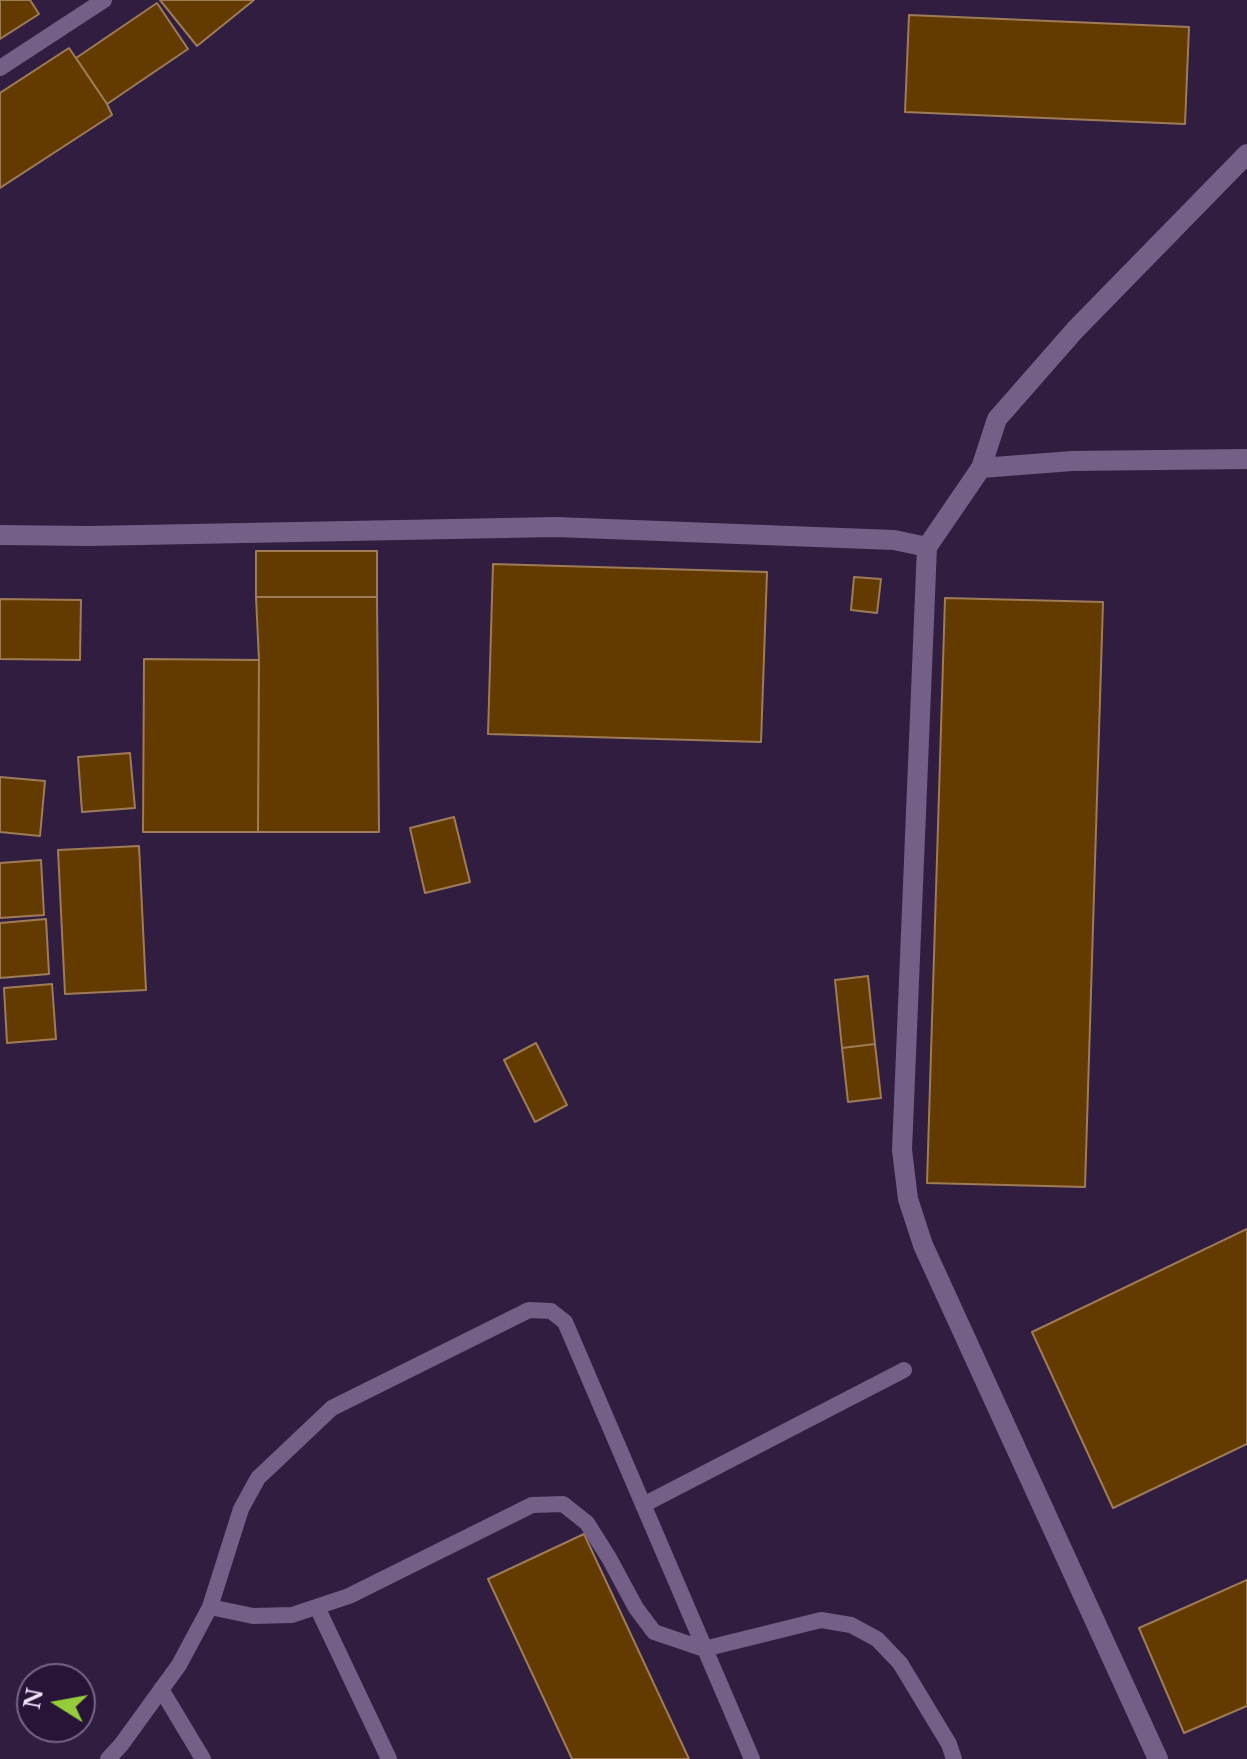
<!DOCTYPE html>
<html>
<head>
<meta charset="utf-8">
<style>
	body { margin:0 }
	#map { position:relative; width:1247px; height:1759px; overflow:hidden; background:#311d40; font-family:"Libre Baskerville",serif }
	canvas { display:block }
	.north { position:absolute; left:16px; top:1663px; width:80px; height:80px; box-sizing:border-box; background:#271436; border:2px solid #766684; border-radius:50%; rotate:281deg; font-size:22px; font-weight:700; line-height:32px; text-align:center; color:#ede1f8 }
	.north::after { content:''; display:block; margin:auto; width:28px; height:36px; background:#95cc3b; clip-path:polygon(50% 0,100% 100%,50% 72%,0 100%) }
</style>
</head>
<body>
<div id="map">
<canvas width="1247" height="1759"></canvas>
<div class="north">N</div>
</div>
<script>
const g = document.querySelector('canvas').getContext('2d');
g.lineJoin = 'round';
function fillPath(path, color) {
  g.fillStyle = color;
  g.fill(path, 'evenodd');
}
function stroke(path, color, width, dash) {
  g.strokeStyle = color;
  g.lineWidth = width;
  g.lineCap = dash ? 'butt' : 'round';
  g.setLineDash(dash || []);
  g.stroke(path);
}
const building = new Path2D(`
	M0,0H30L39,14L0,39Z
	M160,0H254L197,46Z
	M157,3L188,49L107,104L76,58Z
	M909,15L1189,27L1185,124L905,112Z
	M69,48L107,104L112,115L0,188V93Z
	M256,551H377V597H256Z
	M493,564L767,572L761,742L488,734Z
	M854,577L881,579L877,613L851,610Z
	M256,597H377L379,832H258L259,660Z
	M945,598L1103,602L1085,1187L927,1183Z
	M0,599L81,600L80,660L0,659Z
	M144,659L259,660L258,832H143Z
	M130,753L135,808L82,812L78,757Z
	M0,777L45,781L40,836L0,832Z
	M454,817L470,882L425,893L410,828Z
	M139,846L146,990L65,994L58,850Z
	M41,860L44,915L0,918V863Z
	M46,919L49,974L0,978V923Z
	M868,976L875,1044L842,1048L835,980Z
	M52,984L56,1039L7,1043L4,988Z
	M536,1043L567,1105L535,1122L504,1060Z
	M875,1044L881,1098L848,1102L842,1048Z
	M1247,1229V1444L1113,1508L1032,1332Z
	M584,1534L689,1759H572L488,1579Z
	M1247,1580V1706L1184,1733L1139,1628Z`);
fillPath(building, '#633b00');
stroke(building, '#9e7c57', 2);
stroke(new Path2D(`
	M0,68L104,0
	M643,1505L904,1370
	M210,1607L253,1616L292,1615L349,1596L532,1505L563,1504L587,1523L609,1558L636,1608L654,1632L704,1649L821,1620L851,1625L877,1639L900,1663L949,1744L954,1759
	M317,1607L389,1759
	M161,1689L203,1759
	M108,1759L121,1745L179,1665L210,1607L241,1509L258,1478L332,1408L529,1310L551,1311L565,1322L752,1759`), '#745f87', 16);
stroke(new Path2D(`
	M981,468L997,419L1075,330L1247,154
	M0,535L89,536L556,527L894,540L927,547L981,468L1072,461L1247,459
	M927,547L902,1150L908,1199L923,1245L1158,1759`), '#745f87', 20);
</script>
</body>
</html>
